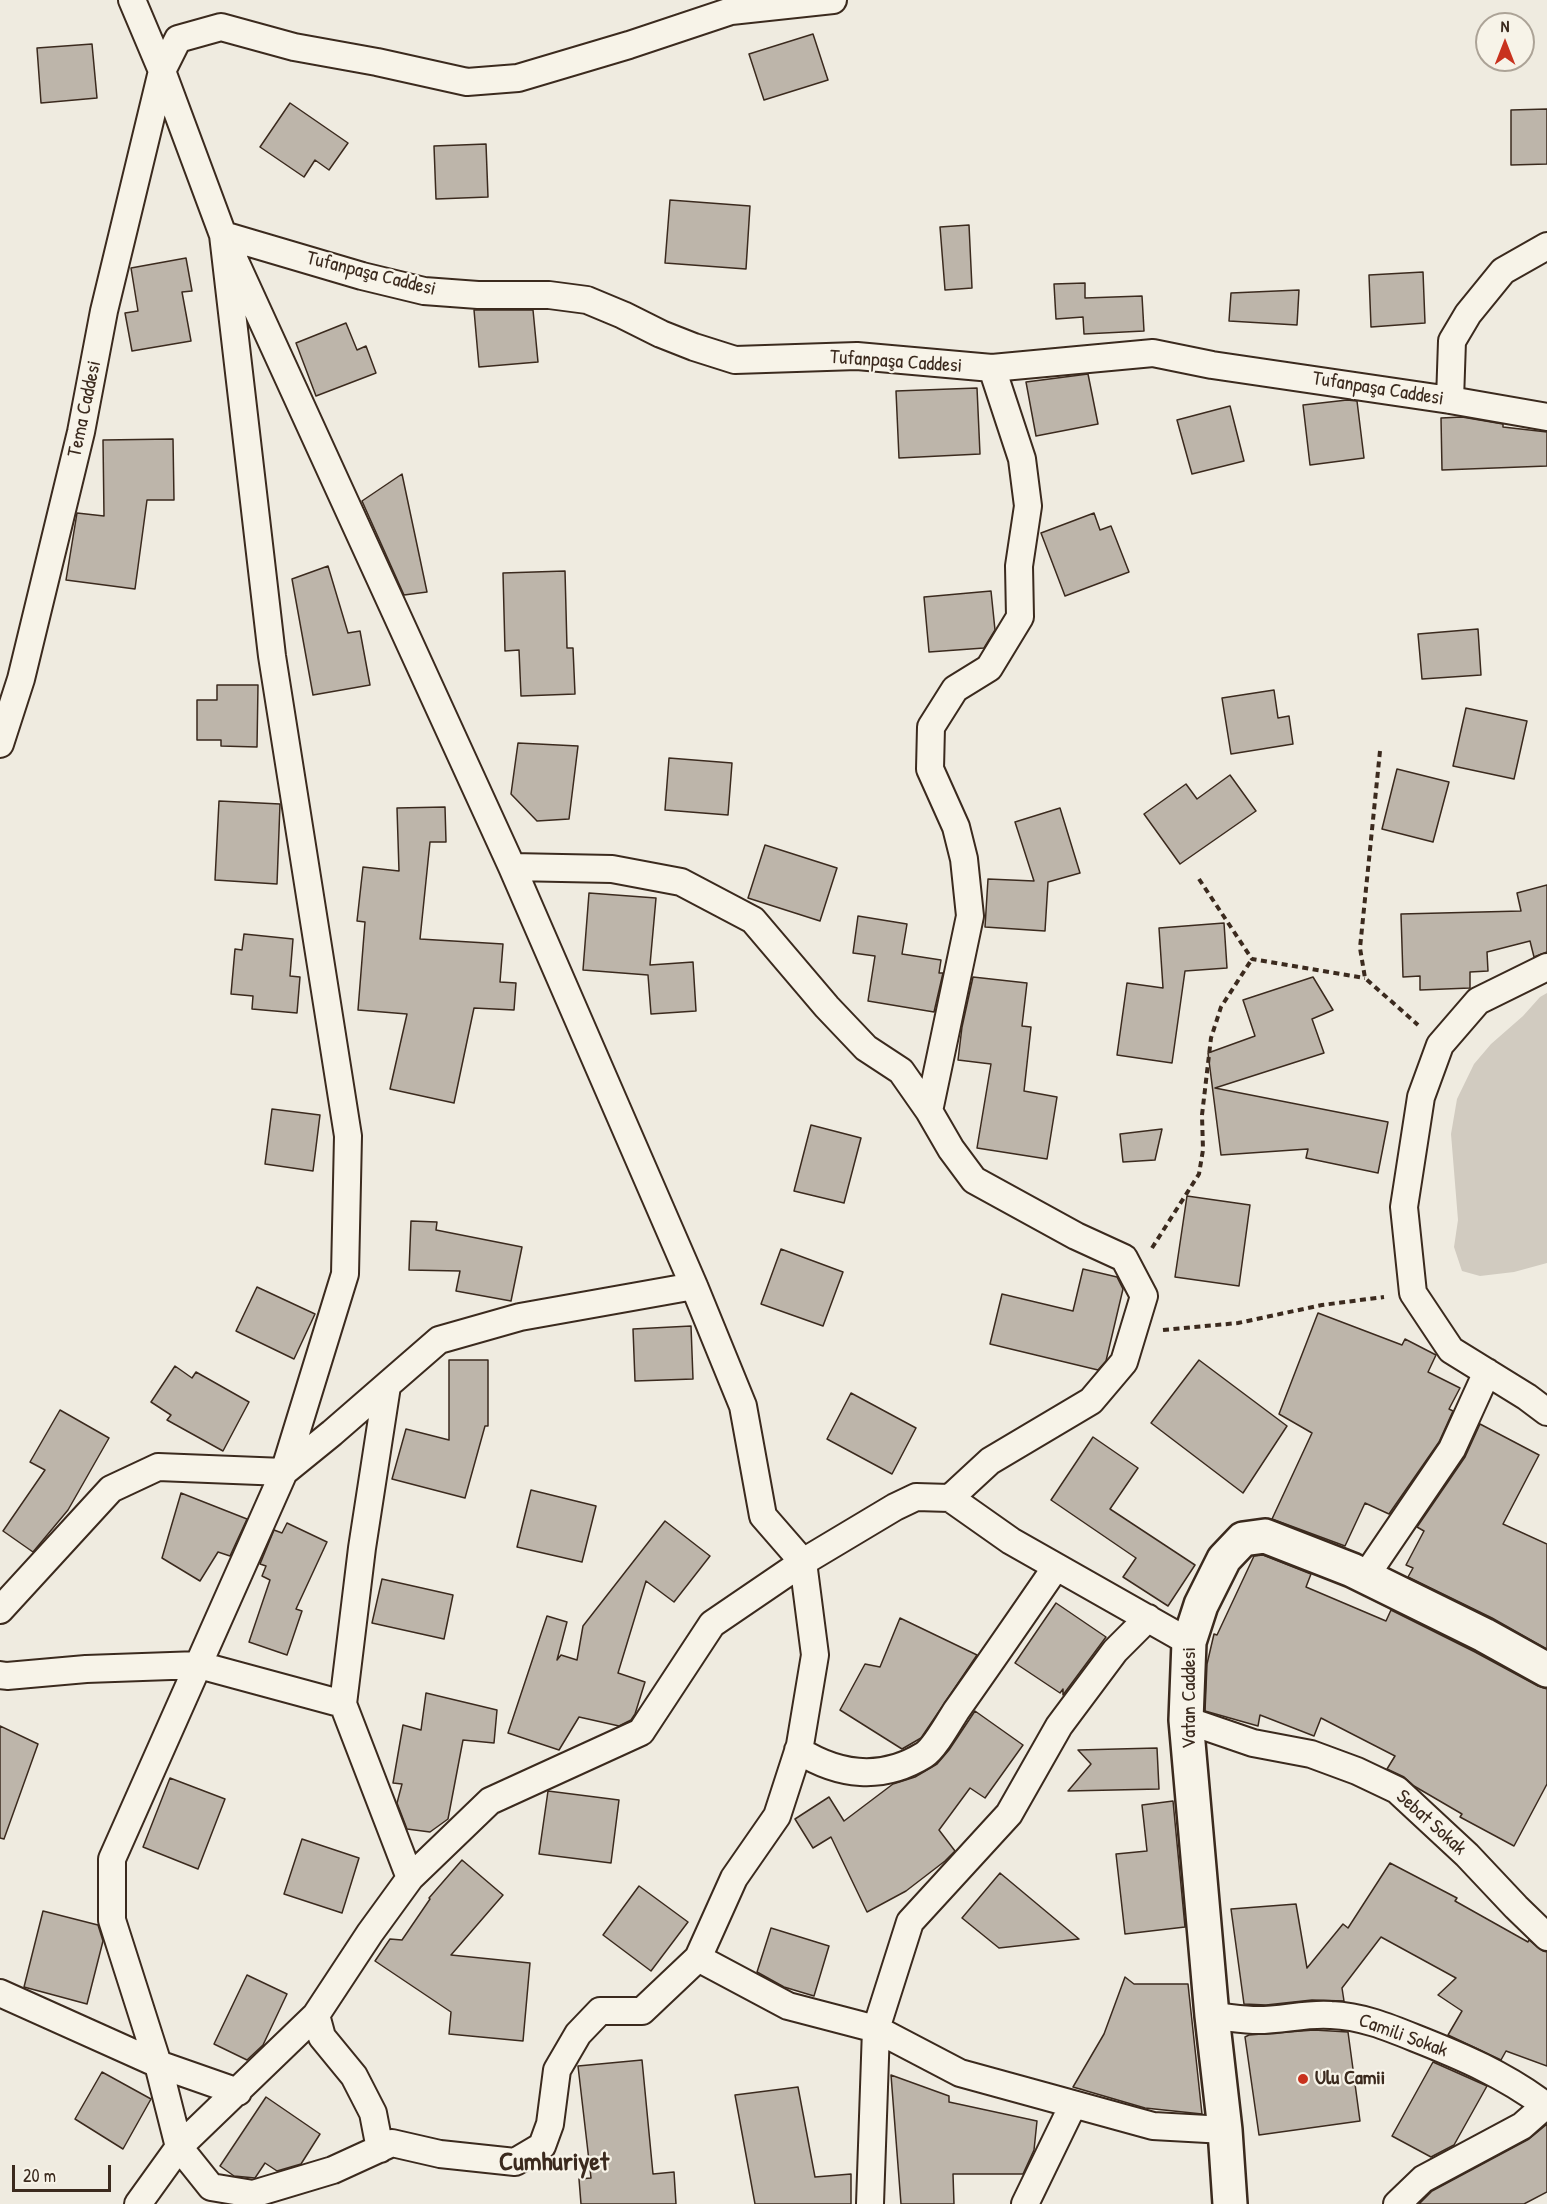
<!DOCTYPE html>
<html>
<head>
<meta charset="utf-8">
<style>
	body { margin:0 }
	#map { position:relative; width:1547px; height:2204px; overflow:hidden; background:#efebe0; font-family:"Patrick Hand",sans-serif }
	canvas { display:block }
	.north { position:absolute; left:1475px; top:12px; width:60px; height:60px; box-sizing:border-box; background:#f7f3e8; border:2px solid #aca397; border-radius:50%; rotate:0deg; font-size:16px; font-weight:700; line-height:24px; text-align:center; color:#3b2a1e }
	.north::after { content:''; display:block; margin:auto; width:21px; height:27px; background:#c8321e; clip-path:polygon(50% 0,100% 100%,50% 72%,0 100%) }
	.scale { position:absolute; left:12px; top:2165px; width:99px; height:27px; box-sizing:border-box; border:3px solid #3b2a1e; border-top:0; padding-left:8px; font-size:18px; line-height:21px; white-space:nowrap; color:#3b2a1e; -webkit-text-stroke:4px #f7f3e8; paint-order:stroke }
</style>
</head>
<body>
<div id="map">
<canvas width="1547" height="2204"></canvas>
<div class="north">N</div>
<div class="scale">20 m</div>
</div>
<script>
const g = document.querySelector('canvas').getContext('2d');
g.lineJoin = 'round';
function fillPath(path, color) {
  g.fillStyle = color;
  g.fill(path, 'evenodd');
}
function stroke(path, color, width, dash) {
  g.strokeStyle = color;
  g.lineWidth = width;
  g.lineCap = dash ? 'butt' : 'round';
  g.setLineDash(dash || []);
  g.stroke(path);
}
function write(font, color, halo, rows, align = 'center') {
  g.font = font + ' "Patrick Hand",sans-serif';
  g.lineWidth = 4.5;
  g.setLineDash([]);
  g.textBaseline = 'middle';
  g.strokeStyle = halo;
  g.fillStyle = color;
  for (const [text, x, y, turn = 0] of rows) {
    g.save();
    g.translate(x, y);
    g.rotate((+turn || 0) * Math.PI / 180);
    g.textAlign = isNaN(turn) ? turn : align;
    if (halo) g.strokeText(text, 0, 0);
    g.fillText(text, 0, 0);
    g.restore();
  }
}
fillPath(new Path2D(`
	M1547,993V1263L1514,1272L1480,1276L1462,1271L1454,1247L1458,1220L1451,1134L1457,1099L1474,1064L1491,1044L1523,1016L1540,997Z`), '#d1cbc0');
const building = new Path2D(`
	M813,34L828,80L764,100L749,54Z
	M92,44L97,98L41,103L37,48Z
	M290,103L348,143L329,170L315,160L304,177L260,147Z
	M1547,109V164L1511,165V110Z
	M486,144L488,197L436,199L434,146Z
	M670,200L750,206L746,269L665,263Z
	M969,225L972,288L945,290L940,227Z
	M186,258L192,291L182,292L191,341L132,351L125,313L138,311L131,268Z
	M1423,272L1425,323L1371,327L1369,275Z
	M1085,283V298L1142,296L1144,331L1084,334L1083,317L1056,319L1054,284Z
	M1299,290L1297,325L1229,321L1231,293Z
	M474,310H533L538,362L479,367Z
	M346,323L357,350L366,346L376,373L316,396L296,343Z
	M1088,374L1098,424L1036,436L1026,382Z
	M977,388L980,454L899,458L896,391Z
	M1347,400L1357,401L1364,458L1310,465L1303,405Z
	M1230,406L1244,461L1192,474L1177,420Z
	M1462,417L1503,424V427L1547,432V466L1442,470L1441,418Z
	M173,439L174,500H147L135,589L66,580L77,513L104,516L103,440Z
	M402,474L427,592L404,595L362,501Z
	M1094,513L1100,530L1111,526L1129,572L1065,596L1041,533Z
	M328,566L348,633L360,631L370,685L313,695L292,579Z
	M565,571L567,648H573L575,694L521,696L519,650L505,651L503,573Z
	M991,591L995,630L984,648L929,652L924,597Z
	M1478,629L1481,675L1422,679L1418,634Z
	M217,685H258L257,747L221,746V740H197V700H217Z
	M1274,690L1278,718L1289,716L1293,744L1231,754L1222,698Z
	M1466,708L1527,721L1514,779L1453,766Z
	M518,743L578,746L569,819L537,821L511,794Z
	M669,758L732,763L728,815L665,810Z
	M1397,769L1449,782L1433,842L1382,829Z
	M1230,775L1256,811L1180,864L1144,814L1186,784L1197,799Z
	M219,801L280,804L277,884L215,880Z
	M445,807L446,842H430L420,939L503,944L500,982L516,983L514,1010L474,1008L454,1103L390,1089L407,1014L358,1010L365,922L357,921L363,867L399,871L397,808Z
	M1060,808L1080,873L1048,882L1045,931L985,927L988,879L1034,881L1015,822Z
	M765,845L837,868L820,921L748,898Z
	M1547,885V952L1534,957L1530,941L1487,952L1488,971L1470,972V988L1420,990V976L1403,977L1401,914L1521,911L1517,893Z
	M589,893L656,898L650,965L693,962L696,1011L651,1014L648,975L583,970Z
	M858,916L907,924L902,954L941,960L939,973H943L934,1012L868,1001L875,956L853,953Z
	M1224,923L1227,968L1185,971L1172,1063L1117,1055L1127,983L1163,988L1159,928Z
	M244,934L293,939L290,976L300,977L297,1013L252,1009L253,996L231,994L235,949L242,950Z
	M973,977L1027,983L1022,1026L1031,1027L1024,1091L1057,1097L1047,1159L977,1148L991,1064L958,1060L962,1027Z
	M1313,977L1333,1010L1312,1019L1324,1053L1215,1088L1388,1122L1378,1173L1306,1158L1308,1149L1221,1155L1208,1053L1255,1036L1243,1000Z
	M272,1109L320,1115L313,1171L265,1164Z
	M811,1125L861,1138L844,1203L794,1191Z
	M1162,1129L1155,1160L1123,1162L1120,1134Z
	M1187,1196L1250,1205L1239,1286L1175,1277Z
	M411,1221L437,1222L436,1230L522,1247L511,1301L456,1291L460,1271L409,1270Z
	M781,1249L843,1272L823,1326L761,1304Z
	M1083,1269L1117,1277L1123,1289L1106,1361L1098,1370L990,1344L1002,1294L1073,1311Z
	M257,1287L315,1314L294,1359L236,1331Z
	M1318,1313L1402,1345L1405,1339L1436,1355L1428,1372L1460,1388L1449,1409L1453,1411L1439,1442L1389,1514L1365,1503L1345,1546L1272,1519L1312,1433L1279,1414Z
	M691,1326L693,1379L635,1381L633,1329Z
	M449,1360H488V1426H485L465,1498L392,1479L406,1429L449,1440Z
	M1199,1360L1287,1426L1243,1493L1151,1423Z
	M175,1366L192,1378L196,1372L249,1402L223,1451L167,1420L171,1415L151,1402Z
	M851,1393L916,1428L892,1474L827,1439Z
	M60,1410L109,1438L68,1510L33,1552L3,1531L45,1470L30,1462Z
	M1480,1424L1539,1455L1503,1524L1547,1544V1649L1492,1618L1408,1577L1413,1568L1406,1565L1424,1531L1417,1527L1465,1457Z
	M1093,1437L1138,1468L1110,1509L1195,1565L1168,1606L1123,1577L1136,1558L1051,1500Z
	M531,1490L596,1506L582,1562L517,1547Z
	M181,1493L247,1519L230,1556L218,1552L200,1581L162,1558Z
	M665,1521L710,1556L674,1602L646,1581L618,1673L645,1682L635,1714L631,1720L619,1726L579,1717L559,1750L508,1733L547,1616L567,1622L557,1660L561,1655L577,1660L583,1626Z
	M287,1523L327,1542L296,1609L302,1611L287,1655L249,1642L270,1580L262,1576L266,1566L260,1564L274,1530L282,1533Z
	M1263,1555L1311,1574L1306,1587L1386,1621L1391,1610L1475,1652L1538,1686L1547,1689V1784L1514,1846L1460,1817L1462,1814L1414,1786L1404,1777L1387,1769L1395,1756L1321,1718L1314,1736L1260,1715L1258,1726L1205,1711L1207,1664L1214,1634L1217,1635L1254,1556Z
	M382,1579L453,1595L444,1639L372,1623Z
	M1056,1603L1106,1637L1063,1695V1689L1060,1693L1015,1663Z
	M900,1618L977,1655L921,1738L902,1749L840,1710L865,1664L880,1667Z
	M426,1693L497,1710L494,1743L463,1740L448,1819L430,1832L407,1829L397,1803L402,1784L393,1783L403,1725L421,1730Z
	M975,1711L1023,1745L985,1798L970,1788L939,1830L955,1851L945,1861L906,1891L867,1912L831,1837L813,1848L795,1819L829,1797L844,1821L893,1784L915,1777L937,1764L949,1750Z
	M0,1726L38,1744L4,1839L0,1838Z
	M1157,1748L1159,1789L1068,1791L1091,1764L1078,1750Z
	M170,1778L225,1799L198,1869L143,1847Z
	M548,1791L619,1800L611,1863L539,1854Z
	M1173,1801L1185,1927L1125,1934L1116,1854L1147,1851L1142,1805Z
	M302,1839L359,1858L342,1913L284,1894Z
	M462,1860L503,1895L451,1955L530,1963L523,2041L449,2034L451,2012L375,1961L390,1939L402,1940L430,1899L429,1898Z
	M1390,1863L1457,1898L1455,1901L1528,1942L1529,1940L1543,1951L1547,1952V2066L1506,2051L1501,2060L1448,2035L1462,2011L1438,1995L1456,1978L1381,1937L1342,1988L1344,2001L1312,2000L1266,2005L1244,2004L1231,1909L1296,1904L1307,1968L1343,1924L1348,1928Z
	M1000,1873L1079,1939L999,1948L962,1918Z
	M639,1886L688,1922L651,1971L603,1935Z
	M43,1911L98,1925L103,1941L87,2004L24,1987Z
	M771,1928L829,1946L814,1996L784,1987L757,1972Z
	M247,1975L287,1994L263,2045L247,2060L214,2044Z
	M1125,1977L1134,1984H1188L1202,2114L1145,2108L1073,2087L1104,2034Z
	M1314,2030L1348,2032L1360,2121L1259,2135L1245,2037L1249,2035Z
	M642,2060L653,2174L674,2172L676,2204H581L579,2179L591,2178L578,2066Z
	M1433,2062L1487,2086L1454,2145L1431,2157L1392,2136Z
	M102,2072L151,2099L123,2149L75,2119Z
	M891,2075L949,2096V2102L1037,2121L1034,2150L1023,2174H953L954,2204H901Z
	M798,2087L815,2177L851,2174V2204H755L735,2095Z
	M266,2097L320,2134L301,2164L277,2171L265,2163L255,2178L234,2176L220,2166Z
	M1547,2124V2192L1524,2204H1419L1432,2191L1529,2139Z`);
fillPath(building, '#bdb5aa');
stroke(building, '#3b2a1e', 1.5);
const minor = new Path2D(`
	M132,0L162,71L223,235L512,867L694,1286L743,1406L763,1516L803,1562L815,1655L800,1745L777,1816L734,1878L698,1958L642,2011H600L578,2034L557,2070L550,2124L542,2146L515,2162L440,2154L392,2143L333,2170L253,2194L211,2187L179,2147L158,2064L112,1920V1859L284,1472L345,1274L348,1136L272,656L223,235L362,276L424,291L478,295H549L587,300L623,315L661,334L694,347L735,360L857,356L992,368L1153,353L1212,365L1450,400L1547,417
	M1450,400L1452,341L1468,314L1503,271L1547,246
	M0,744L21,679L81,432L104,311L162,71L178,39L221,27L294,47L377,62L467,82L518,78L629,45L731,11L833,0
	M512,867L612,869L681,882L753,920L827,1007L866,1048L901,1071L929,1111L951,1149L974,1180L1076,1236L1124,1258L1144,1296L1124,1362L1091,1401L990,1461L950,1498
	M1547,967L1478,1001L1440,1045L1421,1097L1404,1207L1413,1293L1451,1350L1527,1397L1547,1412
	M929,1111L970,916L964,859L956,827L930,769L931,727L955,689L989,668L1020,617L1019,566L1028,506L1022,459L992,368
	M387,1386L362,1548L343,1704L410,1878
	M1365,1577L1452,1449L1487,1372
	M0,1610L111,1489L158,1467L284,1472L332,1433L439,1340L520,1317L694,1286
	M0,1675L7,1676L86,1669L199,1665L343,1704
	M1186,1720L1253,1743L1311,1754L1357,1771L1397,1790L1467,1855L1516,1907L1547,1937
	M798,1750C839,1776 882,1781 924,1755C934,1749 949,1722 956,1711C990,1663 1023,1615 1056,1567
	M698,1958L788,2006L876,2029L960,2073L1153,2126L1225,2130
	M0,1993L158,2064L238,2092
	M316,2015L322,2037L354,2076L373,2113L380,2149
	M1212,2016C1227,2017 1243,2020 1258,2020C1283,2020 1307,2013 1331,2015C1361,2016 1388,2027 1415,2038C1463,2057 1503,2074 1545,2105
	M138,2204L179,2147L316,2015L370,1933L410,1878L490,1801L641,1732L712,1624L803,1562L895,1507L916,1497L950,1498L1011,1541L1189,1642
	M870,2204L876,2029L910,1922L1009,1814L1059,1726L1115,1651L1148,1618
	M1025,2204L1073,2105
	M1397,2204L1423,2179L1522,2126L1547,2104`);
const tertiary = new Path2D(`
	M1230,2204L1225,2130L1212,2016L1186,1720L1189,1642L1201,1605L1224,1559L1243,1539L1265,1536L1352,1570L1484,1635L1547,1670`);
stroke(minor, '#3b2a1e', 30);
stroke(tertiary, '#3b2a1e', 38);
stroke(new Path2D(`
	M1380,751L1360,948L1365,978L1418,1025
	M1199,879L1252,959L1365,978
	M1152,1248L1199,1174L1203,1150L1202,1115L1211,1038L1221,1007L1252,959
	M1163,1330L1238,1323L1322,1305L1384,1297`), '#3b2a1e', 4, [6, 4.5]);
stroke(minor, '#f7f3e8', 26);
stroke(tertiary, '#f7f3e8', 33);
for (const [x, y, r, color] of [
	[1303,2079,6,"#c8321e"]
]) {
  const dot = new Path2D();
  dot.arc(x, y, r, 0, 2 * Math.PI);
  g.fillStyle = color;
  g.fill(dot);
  stroke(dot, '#f7f3e8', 2);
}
write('20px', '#3b2a1e', '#f7f3e8', [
	["Tufanpaşa Caddesi",371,274,14],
	["Tufanpaşa Caddesi",896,362,4],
	["Tufanpaşa Caddesi",1378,389,9],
	["Tema Caddesi",85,409,-78],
	["Vatan Caddesi",1190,1698,-90],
	["Sebat Sokak",1431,1823,42],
	["Camili Sokak",1403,2036,20]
]);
write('bold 20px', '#3b2a1e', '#f7f3e8', [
	["Ulu Camii",1315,2079]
], 'left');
write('bold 26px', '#3b2a1e', '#f7f3e8', [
	["Cumhuriyet",554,2163]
]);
</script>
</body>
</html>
